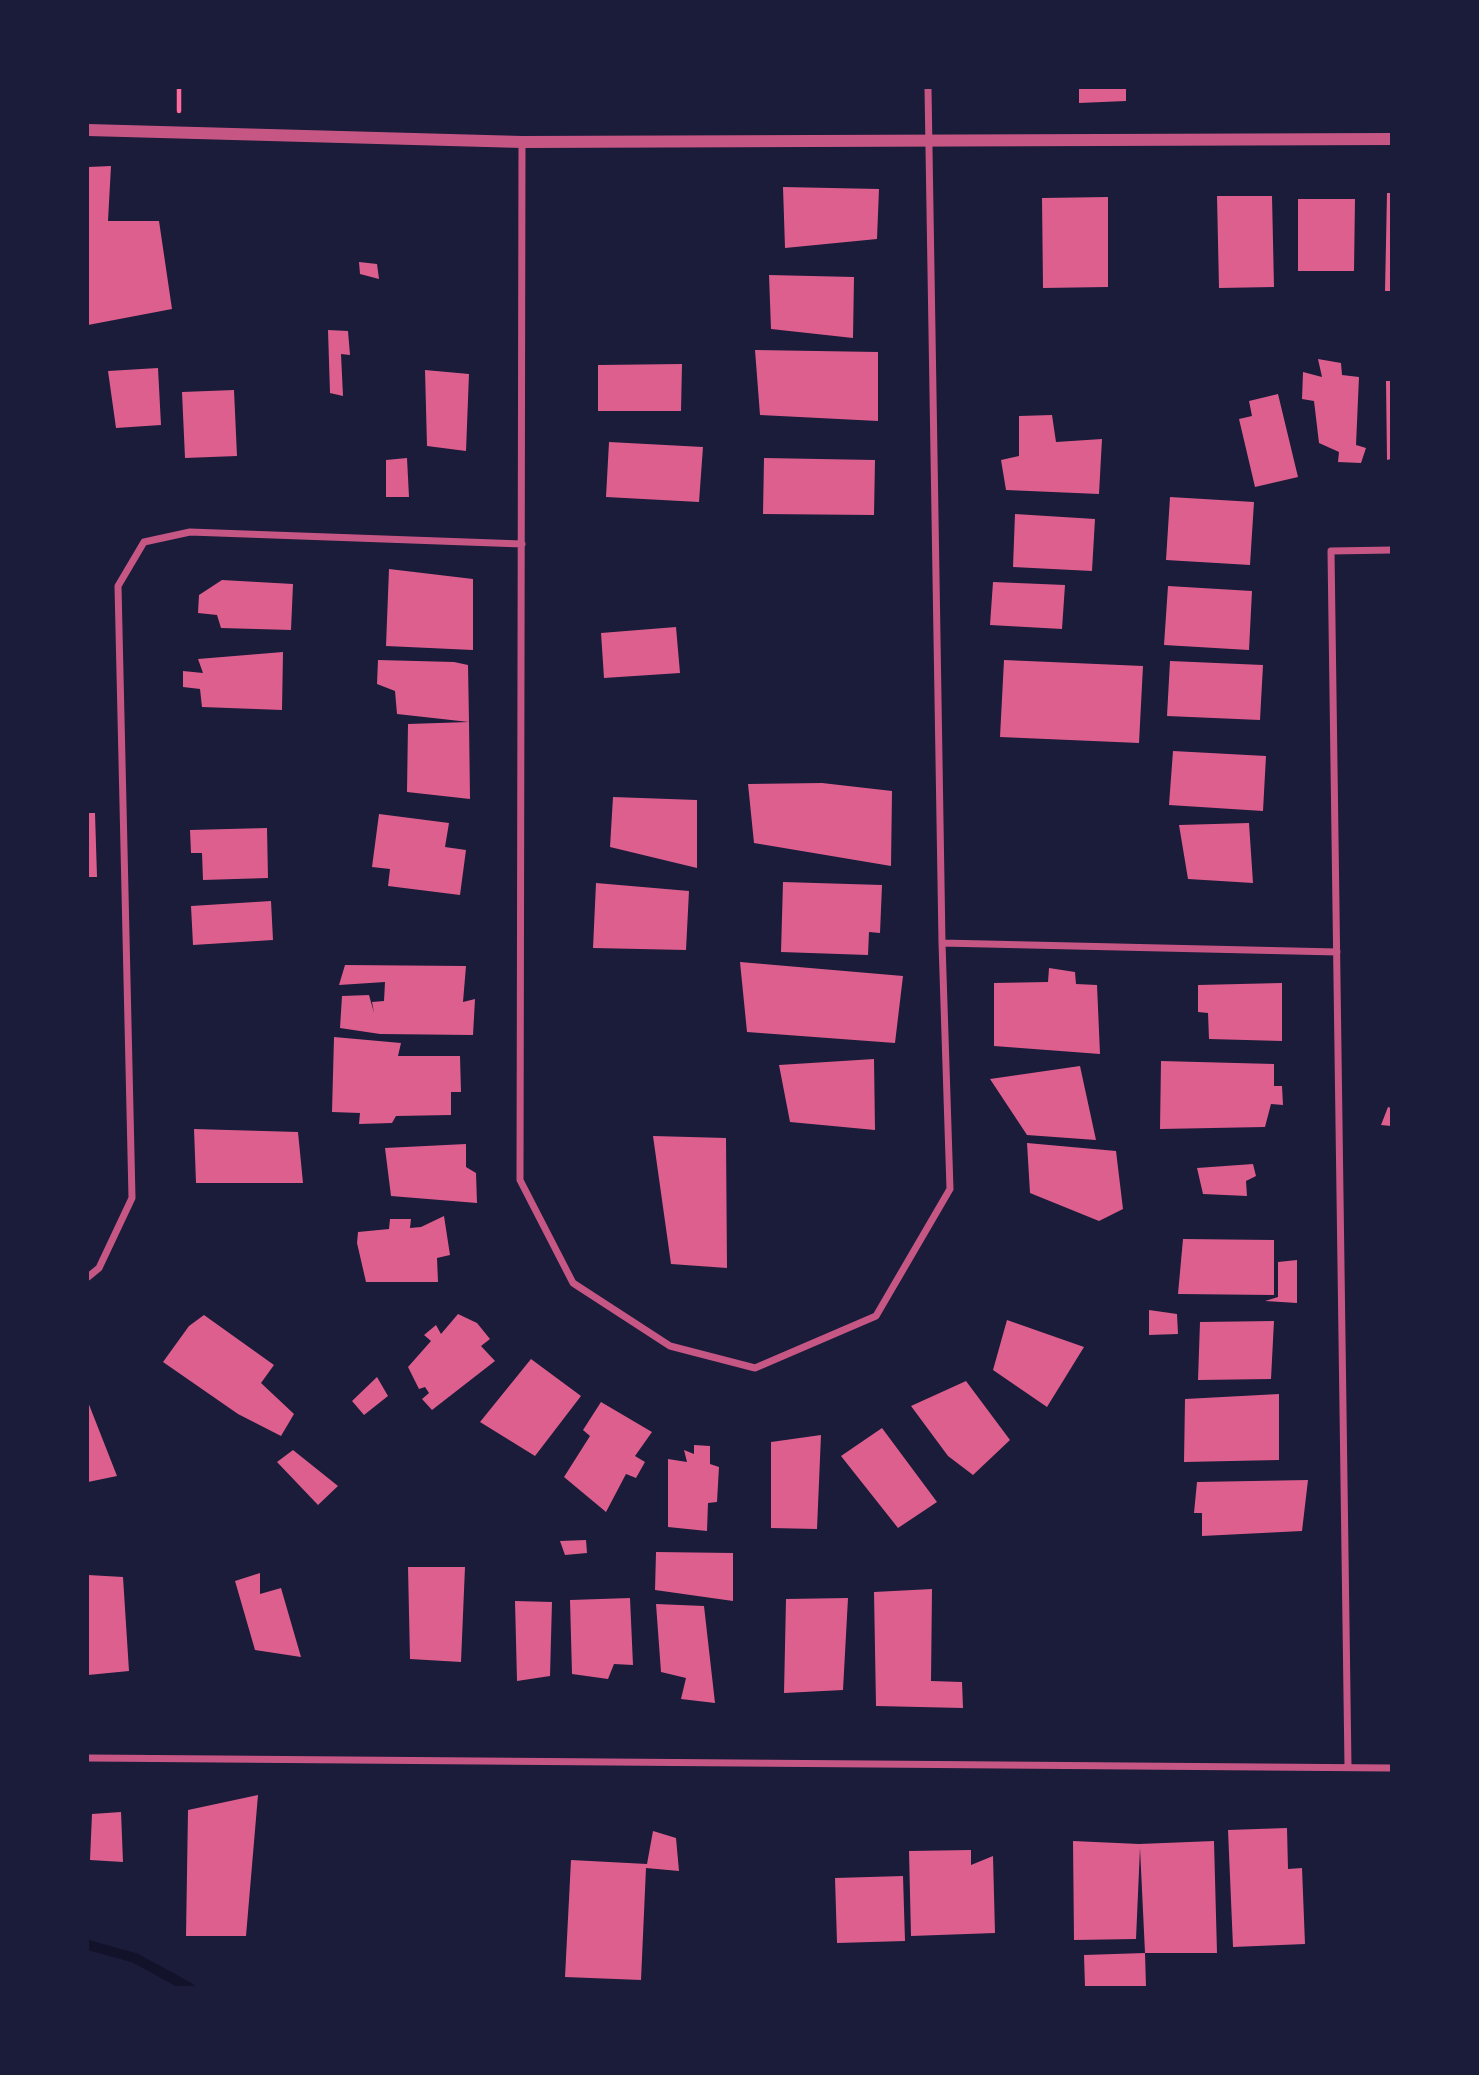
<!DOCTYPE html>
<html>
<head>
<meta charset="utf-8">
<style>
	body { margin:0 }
	#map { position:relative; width:1479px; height:2075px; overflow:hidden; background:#1b1b3a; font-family:Poppins,sans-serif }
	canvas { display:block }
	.frame { position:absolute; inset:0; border:89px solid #1b1b3a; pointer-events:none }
</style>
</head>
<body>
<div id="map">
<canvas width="1479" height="2075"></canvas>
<div class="frame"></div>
</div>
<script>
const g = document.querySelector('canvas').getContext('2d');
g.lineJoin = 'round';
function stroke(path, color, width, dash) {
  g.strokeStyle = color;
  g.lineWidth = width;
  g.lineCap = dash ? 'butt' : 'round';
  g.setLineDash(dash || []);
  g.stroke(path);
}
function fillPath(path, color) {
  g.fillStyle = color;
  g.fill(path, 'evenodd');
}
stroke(new Path2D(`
	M88,1945L135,1958L190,1988`), '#12122b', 10);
fillPath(new Path2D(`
	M1079,88H1126V101L1079,103Z
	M111,166L108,221H159L172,309L88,325V167Z
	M783,187L879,189L877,239L785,248Z
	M1387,193H1391V291H1385Z
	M1217,196H1272L1274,287L1219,288Z
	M1108,197V287L1043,288L1042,198Z
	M1298,199H1355L1354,271H1298Z
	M359,262L377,264L379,279L360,274Z
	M769,275L854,277L853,338L771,329Z
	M328,330L348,331L350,355L341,354L343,396L330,393Z
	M755,350L878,352V421L760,415Z
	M1318,359L1341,363L1342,375L1359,377L1356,445L1366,448L1361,463L1338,462L1339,452L1319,443L1314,401L1302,399L1303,372L1322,377Z
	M682,364L681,411H598V365Z
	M158,368L161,425L116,428L108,371Z
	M425,370L469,374L466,451L427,446Z
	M1386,381H1391V459L1387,460Z
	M234,390L237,456L185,458L182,392Z
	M1278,394L1298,477L1255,487L1239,419L1252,416L1249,401Z
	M1052,415L1056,442L1102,439L1099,494L1006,490L1001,460L1019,456V416Z
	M609,442L703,447L699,502L606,497Z
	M407,458L409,497H386V460Z
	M764,458L875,460L874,515L763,514Z
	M1170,497L1254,502L1250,565L1166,560Z
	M1015,514L1095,519L1092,571L1013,567Z
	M389,569L473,579V650L386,646Z
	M222,580L293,584L291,630L221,628L217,615L198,613L199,595Z
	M993,582L1065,585L1062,629L990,625Z
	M1168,586L1252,591L1249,650L1164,645Z
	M676,627L680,673L604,678L601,633Z
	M283,652L282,710L202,707L200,689L183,687V671L203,673L198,659Z
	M378,660L454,662L468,665L469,722L397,714L395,691L377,684Z
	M1004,660L1143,666L1139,743L1000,737Z
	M1170,661L1263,665L1260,720L1167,716Z
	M469,722L470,799L407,792L408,724Z
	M1173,751L1266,756L1263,811L1169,805Z
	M822,783L892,791L891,866L754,843L748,784Z
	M613,797L697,800V868L610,847Z
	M88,813H95L97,877H88Z
	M379,814L449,823L445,847L466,850L460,895L388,886L390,869L372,867Z
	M1249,823L1253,883L1188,879L1179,825Z
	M267,828L268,878L203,880L202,853H191L190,830Z
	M783,882L882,885L880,933L869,932L868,955L781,952Z
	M596,883L689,891L686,950L593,948Z
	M271,901L273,940L193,945L191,906Z
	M740,962L903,976L895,1043L747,1032Z
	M345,965L466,966L463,1002L475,999L473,1035L380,1034L340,1028L342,996L369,995L374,1013L372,1002L384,1001L385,982L339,985Z
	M1049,968L1075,972L1076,984L1097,985L1100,1054L994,1046V983L1048,982Z
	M1282,983V1041L1209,1039L1208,1013L1198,1012V985Z
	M334,1037L401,1043L398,1056H460L461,1092H451V1115L396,1116L392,1123L359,1124L360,1113L332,1112Z
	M874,1059L875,1130L790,1122L779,1065Z
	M1161,1061L1274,1064V1086H1282L1283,1105L1271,1104L1265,1127L1160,1129Z
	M1080,1066L1096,1140L1027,1135L990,1079Z
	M1388,1107L1391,1108V1126L1381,1125Z
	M194,1129L298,1132L303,1183H196Z
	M653,1136L726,1138L727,1268L671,1264Z
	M1027,1143L1116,1151L1123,1209L1099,1221L1030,1193Z
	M466,1144V1167L476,1173L477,1203L391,1196L385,1148Z
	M1253,1164L1256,1176L1246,1181L1247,1196L1203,1194L1197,1168Z
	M444,1216L450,1255L437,1258L438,1282H366L357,1243L358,1232L389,1229L390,1219H411L410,1228L421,1227Z
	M1183,1239L1274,1240V1295L1178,1294Z
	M1297,1260V1303L1265,1301L1278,1297V1262Z
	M1149,1310L1177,1314L1178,1334L1149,1335Z
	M458,1314L477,1323L490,1339L481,1346L495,1361L432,1410L422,1399L429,1393L425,1387L419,1389L408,1367L431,1341L424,1335L436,1325L441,1334Z
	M204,1315L274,1365L261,1383L294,1414L281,1436L238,1414L163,1362L189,1326Z
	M1007,1320L1084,1347L1047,1407L993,1370Z
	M1274,1321L1271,1379L1198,1380L1200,1322Z
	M531,1359L581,1396L535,1456L480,1422Z
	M377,1377L388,1396L364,1415L352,1401Z
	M966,1381L1010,1440L973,1475L948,1456L911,1406Z
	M1279,1394V1460L1184,1462L1185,1399Z
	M88,1402L117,1476L88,1482Z
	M601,1402L652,1432L635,1456L645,1462L636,1478L626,1474L606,1512L564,1477L590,1436L583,1430Z
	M882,1428L937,1502L898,1528L841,1456Z
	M821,1435L817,1529L771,1528V1442Z
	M694,1445L710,1446V1464L719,1467L717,1502L708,1503L707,1531L668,1527V1459L687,1462L684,1450L694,1454Z
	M293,1450L338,1486L318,1505L277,1462Z
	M1308,1480L1302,1531L1202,1536V1513H1194L1197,1482Z
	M586,1540L587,1553L565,1555L560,1541Z
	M656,1552L733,1553V1601L655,1590Z
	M408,1567H465L461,1662L410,1659Z
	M260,1573V1594L281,1588L301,1657L255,1650L235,1581Z
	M88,1575L123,1577L129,1671L88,1675Z
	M932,1589L931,1681L962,1682L963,1708L876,1706L874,1592Z
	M630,1598L633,1665L614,1664L608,1679L572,1674L570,1600Z
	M848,1598L843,1690L784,1693L786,1599Z
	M515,1601L552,1602L550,1676L517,1681Z
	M656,1604L704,1606L715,1703L681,1699L686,1678L661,1672Z
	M258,1795L246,1936H186L188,1810Z
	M121,1812L123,1862L90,1860L92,1814Z
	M1287,1828L1288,1869L1302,1868L1305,1944L1233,1947L1228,1830Z
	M653,1831L676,1838L679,1871L646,1868L641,1980L565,1977L571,1860L647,1864Z
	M1073,1841L1139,1844L1214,1841L1217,1953H1145L1146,1987H1085L1084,1955L1145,1953L1140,1848L1136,1939L1074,1940Z
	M971,1850V1865L993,1856L995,1933L911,1936L909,1851Z
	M903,1876L905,1941L837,1943L835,1878Z`), '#dd5f8e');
stroke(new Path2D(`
	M179,88V111`), '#ff6b9d', 4.5);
stroke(new Path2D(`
	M522,142L520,1180L573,1283L670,1346L755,1368L876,1316L950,1189L942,943L928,88
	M942,943L1337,952
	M88,1277L99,1268L132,1198L118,586L144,542L190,532L522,544
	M88,1758L1392,1768
	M1348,1767L1331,551L1392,550`), '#c65784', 7);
stroke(new Path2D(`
	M88,130L522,142L1392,139`), '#c65784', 12);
</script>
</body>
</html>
